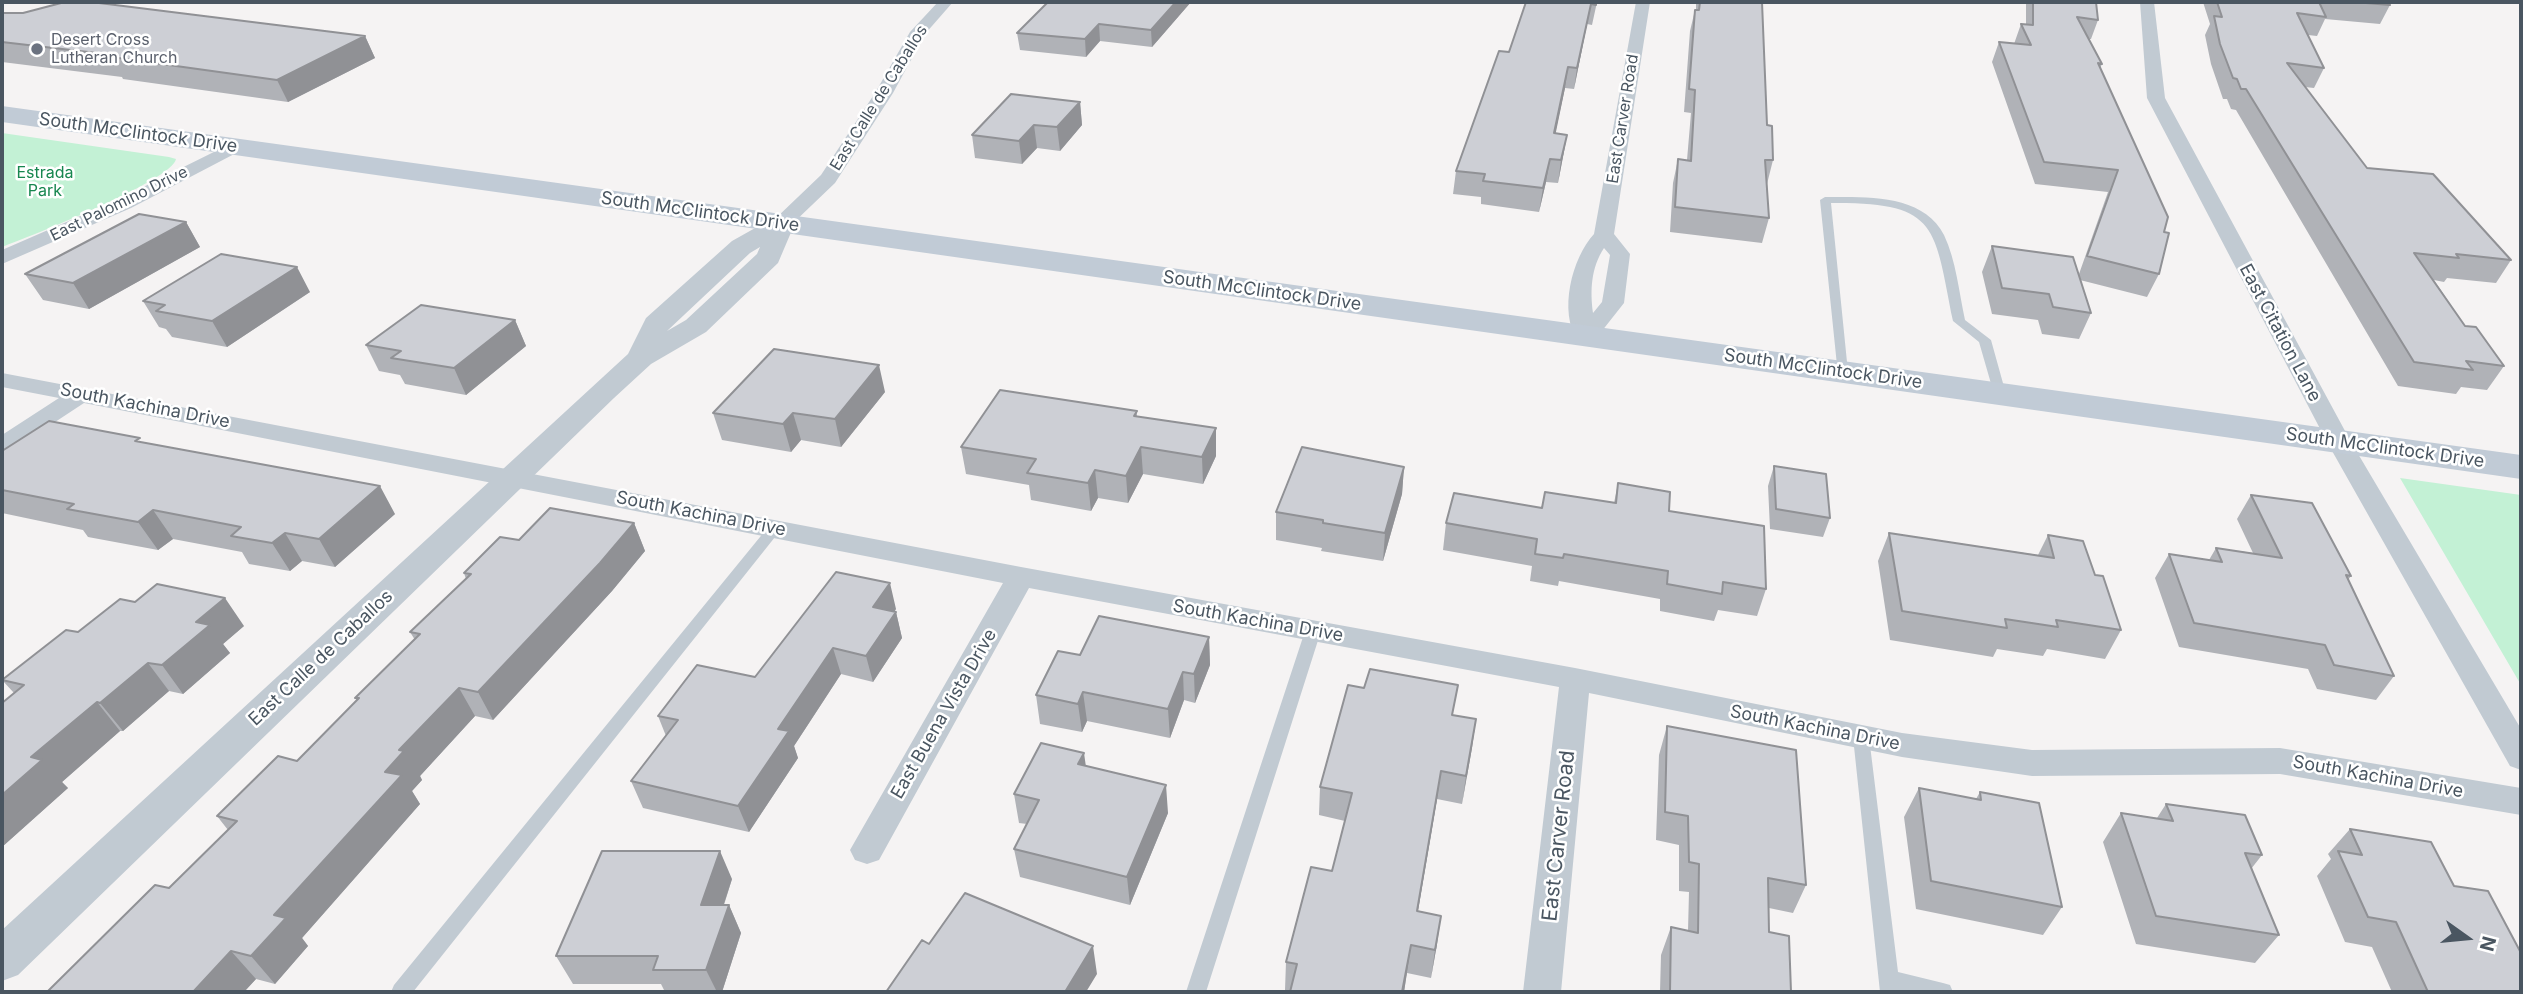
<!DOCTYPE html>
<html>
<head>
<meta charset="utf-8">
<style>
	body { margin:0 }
	#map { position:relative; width:2523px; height:994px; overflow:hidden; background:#f5f3f3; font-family:Inter,sans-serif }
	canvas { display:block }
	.frame { position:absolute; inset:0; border:4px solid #4a5661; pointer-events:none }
	.north { position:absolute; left:2432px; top:903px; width:70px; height:70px; -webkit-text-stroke:5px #fff; paint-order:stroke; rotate:105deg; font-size:19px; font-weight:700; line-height:28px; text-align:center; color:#4a5661 }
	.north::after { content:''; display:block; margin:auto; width:24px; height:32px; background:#4a5661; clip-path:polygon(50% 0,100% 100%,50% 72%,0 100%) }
</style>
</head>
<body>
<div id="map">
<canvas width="2523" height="994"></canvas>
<div class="frame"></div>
<div class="north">N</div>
</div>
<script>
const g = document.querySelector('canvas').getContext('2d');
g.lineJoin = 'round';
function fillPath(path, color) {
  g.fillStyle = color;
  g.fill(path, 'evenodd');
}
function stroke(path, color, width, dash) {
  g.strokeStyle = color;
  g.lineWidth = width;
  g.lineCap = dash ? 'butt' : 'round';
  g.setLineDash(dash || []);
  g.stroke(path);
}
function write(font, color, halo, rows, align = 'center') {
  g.font = font + ' Inter,sans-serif';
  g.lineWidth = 5;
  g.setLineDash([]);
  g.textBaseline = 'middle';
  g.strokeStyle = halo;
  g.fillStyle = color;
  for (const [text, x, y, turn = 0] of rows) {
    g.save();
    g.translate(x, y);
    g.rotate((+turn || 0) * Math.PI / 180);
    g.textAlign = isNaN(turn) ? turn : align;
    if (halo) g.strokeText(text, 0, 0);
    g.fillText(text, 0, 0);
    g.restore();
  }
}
fillPath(new Path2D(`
	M2,133L169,157L176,159C172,181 28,237 2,247Z
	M2400,478L2521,495V685Z`), '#c3f1d5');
fillPath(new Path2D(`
	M1825,197C1864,197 1923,193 1944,235C1956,260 1959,292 1965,320L1991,340L2006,394L2005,397L2000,398L1994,394L1979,342L1953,321C1934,226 1939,202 1831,203L1848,372L1842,376L1838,375L1820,200Z
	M774,524L781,529L779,532L413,992H391L394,985L769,526Z
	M1313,625L1319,627L1321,631L1206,992H1186L1305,631L1307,627Z
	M1861,730L1867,732L1869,737L1898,972L1943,983L1950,985L1953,992H1880L1853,737L1855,732Z`), '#c1cad2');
fillPath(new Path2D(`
	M938,2H953L925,34L893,93L835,183L789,227H775L772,223L775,219L821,175L875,93L910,32Z
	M1636,2H1650L1614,234L1630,254L1624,303L1594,341H1578C1558,312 1572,258 1594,234ZM1604,248L1610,255L1602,302L1593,313C1590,290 1591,268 1604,248Z
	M2140,2H2154L2165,98L2351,442L2521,729V770L2510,766L2327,442L2147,98Z
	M234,142L240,143L243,147L240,151L131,208L2,264V250L117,200Z
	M2,373L1021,567L1575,668L1902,733L2032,750L2280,748L2521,788V815L2280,774L2032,776L1902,757L1589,693L1561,992H1523L1559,687L1029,588L879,860L867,864L855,860L850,850L1003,583L84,403L11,451L2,454V435L59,398L2,387Z`), '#c1cad2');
fillPath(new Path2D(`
	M782,215L791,218L795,223L778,263L706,332L651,364L614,398L18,975L2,981V930L628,354L646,318L732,241L773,218ZM760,247L757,254L686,320L667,331L750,253Z`), '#c1cad2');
fillPath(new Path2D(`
	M2,106L2521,455V479L2,122Z`), '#c1cbd6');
fillPath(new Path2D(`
	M1191,2L1152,47L1100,41L1086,57L1020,50L1017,33Z
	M1526,2H1597L1592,25L1587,24L1574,89L1565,88L1555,134L1567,135L1558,183L1546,182L1539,212L1481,204V197L1453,194L1456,171L1509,52Z
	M1696,2H1762L1767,125L1773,160L1767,184L1769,218L1762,243L1670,232L1673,183L1678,159L1687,160L1691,113L1684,112L1690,31L1695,10H1696Z
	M2026,2H2096L2098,20L2091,39H2089L2102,64L2100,68L2164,232L2159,274L2147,297L2080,280L2091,313L2079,339L2042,334L2038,320L1992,314L1982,272L1992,246L2079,274L2108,192L2035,184L1992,62L1999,42L2014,44L2021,24L2026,25Z
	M2203,2H2387L2390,5L2380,24L2325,19L2317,36L2308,35L2324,68L2314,88L2305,87L2367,168L2511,260L2496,283L2447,278L2444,282L2434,280L2465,326L2504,366L2487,390L2461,387L2456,394L2398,386L2236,110L2231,109L2227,99H2223L2211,64L2205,35L2210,24Z
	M2,13L365,36L375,58L288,102L123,79L122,77L2,62Z
	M1080,102L1082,125L1060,151L1037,148L1022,164L975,158L972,135Z
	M186,222L200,247L89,309L43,300L25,274Z
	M310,292L227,347L172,337L166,329L159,327L143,301Z
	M515,320L526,346L466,395L405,384L400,375L379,371L366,345Z
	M885,392L841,447L801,440L791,452L722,440L713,413Z
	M1137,411V416L1216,456L1203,484L1143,474L1128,503L1098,498L1091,511L1031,500L1029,485L966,474L961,447Z
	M142,442L395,514L335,567L302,561L290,571L249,564L242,552L173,539L158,550L88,537L83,530L2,513V451Z
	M1774,466L1830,518L1823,537L1770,529L1768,486Z
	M1404,467L1402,494L1383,561L1321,551L1322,548L1276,540V512Z
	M1618,483L1669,511L1766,589L1757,616L1718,610L1714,621L1660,611V599L1559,581L1558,586L1530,581L1532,566L1443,550L1446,523L1542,508L1614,503Z
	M2251,495L2351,576L2348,580L2394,676L2376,700L2317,689L2308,669L2179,647L2155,578L2169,554L2209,560L2216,548L2253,553L2237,519Z
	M634,523L645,551L612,591L493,720L475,716L420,776L422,780L412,791L420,804L302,938L308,946L275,984L256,979L244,992H47L169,888L228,830L217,816L297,761L357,701L355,698L415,640L410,632L466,579L464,573L519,540Z
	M1889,533L2038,555L2048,535L2095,575L2121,630L2105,659L2047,649L2043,656L1997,649L1993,657L1890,640L1878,561Z
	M896,609L894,612H896L902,638L873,682L841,674L794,746L798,758L749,832L643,808L631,781L666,736L658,716L755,677Z
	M244,626L223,644L230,653L183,694L169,691L123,731H120L62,782L68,788L2,847L14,693L2,680L78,632Z
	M1209,637L1210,665L1195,703L1184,700L1170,738L1087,721L1082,732L1040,724L1036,695L1080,655Z
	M1454,715L1476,719L1462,804L1437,799L1418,911L1437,944L1431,978L1407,973L1404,992H1290V991L1285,990L1286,962L1332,871L1345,821L1319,815L1320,787Z
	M1667,726L1806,885L1793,913L1769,908V932L1791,992H1660L1661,955L1671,927L1688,931L1689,892L1679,891V845L1656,840L1659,755Z
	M1086,766L1168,813L1130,905L1020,877L1014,849L1027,824L1019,823L1014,794Z
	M1919,788L1976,799L1980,792L2062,907L2043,935L1916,909L1904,817Z
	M2166,804L2262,855L2251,869L2279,935L2255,963L2136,944L2103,842L2121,813L2157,818Z
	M2350,829L2454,886L2521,992H2392L2372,947L2345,942L2317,876L2331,859L2328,854Z
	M732,879L724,905H729L741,933L722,992H665L661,984H573L556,956Z`), '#b0b2b7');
fillPath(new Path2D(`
	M1176,2H1191L1152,47L1151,30Z
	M1591,4L1574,89L1577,68Z
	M1099,24L1100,41L1086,57L1085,39Z
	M365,36L375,58L288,102L277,80Z
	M1568,67L1565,88L1551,156L1554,133Z
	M1080,102L1082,125L1060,151L1057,127Z
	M1034,125L1037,148L1022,164L1019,141Z
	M1567,135L1563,157L1558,183L1561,160Z
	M1550,159L1546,182L1539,212L1543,188Z
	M186,222L200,247L89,309L73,283Z
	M297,267L310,292L227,347L212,321Z
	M515,320L526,346L466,395L454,368Z
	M879,365L885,392L841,447L835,419Z
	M793,413L801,440L791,452L783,424Z
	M1216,428V456L1203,484L1202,457Z
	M1141,447L1143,474L1128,503L1126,476Z
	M1404,467L1402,494L1383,561L1385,533Z
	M1095,470L1098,498L1091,511L1088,483Z
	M380,486L395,514L335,567L319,539Z
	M153,510L173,539L158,550L138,522Z
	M634,523L645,551L612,591L493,720L478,692Z
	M285,533L302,561L290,571L272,543Z
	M890,583L896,609L880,633L873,607Z
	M225,598L244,626L223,644L230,653L183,694L162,665L196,622Z
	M896,612L902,638L873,682L866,656Z
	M1209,637L1210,665L1195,703L1194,674Z
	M833,648L841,674L794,746L798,758L749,832L738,806L778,729Z
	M148,663L169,691L123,731L100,703Z
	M1183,672L1184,700L1170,738L1168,709Z
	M459,688L475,716L420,776L422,780L412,791L420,804L302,938L308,946L275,984L251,956L274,915L385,772L399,750Z
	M1083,692L1087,721L1082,732L1078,704Z
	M97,702L120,731L62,782L68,788L2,847V795L31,757Z
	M1476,719L1472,748L1462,804L1466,776Z
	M1084,753L1088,781L1078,764Z
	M1441,771L1437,799L1413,939L1417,911Z
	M1166,785L1168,813L1130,905L1127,877Z
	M720,851L732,879L714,934L701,905Z
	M729,905L741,933L722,992H717L706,970Z
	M1441,916L1437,944L1431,978L1435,950Z
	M1411,945L1404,992H1402Z
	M1093,946L1097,974L1086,992H1065Z
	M231,951L256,979L244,992H193Z`), '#909195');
const building = new Path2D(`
	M65,2H91L365,36L277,80L111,57L114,55L2,42V13H23Z
	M1048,2H1176L1151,30L1099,24L1085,39L1017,33Z
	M1526,2H1596V5L1591,4L1577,68L1568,67L1554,133L1567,135L1561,160L1550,159L1543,188L1483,181L1485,174L1456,171L1499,51L1509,52Z
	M1700,2H1762L1767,125L1772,126L1773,160H1765L1769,218L1675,207L1678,159L1691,161L1695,90L1689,89L1695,10H1699Z
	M2033,2H2096L2098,20L2077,17L2102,64L2098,63L2168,217L2164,232L2169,233L2159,274L2087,256L2118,170L2044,162L1999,42L2031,45L2021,24L2033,25Z
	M2217,2H2319L2326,17L2297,13L2324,68L2287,63L2367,168L2433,174L2511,260L2456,254L2459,258L2414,253L2465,326L2476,327L2504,366L2466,361L2473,370L2414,362L2246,89H2241L2237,79L2233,78L2220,44L2214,16L2222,17Z
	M2354,2H2387L2390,5Z
	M1011,94L1080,102L1057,127L1034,125L1019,141L972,135Z
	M139,214L186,222L73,283L25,274Z
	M1992,246L2073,257L2091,313L2053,307L2049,294L2002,288Z
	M221,254L297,267L212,321L156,311L165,305L143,301Z
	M421,305L515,320L454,368L391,358L401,351L366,345Z
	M774,349L879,365L835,419L793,413L783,424L713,413Z
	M1000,390L1137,411L1134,416L1216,428L1202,457L1141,447L1126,476L1095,470L1088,483L1027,473L1036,459L961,447Z
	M49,421L140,438L135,441L380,486L319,539L285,533L272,543L231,536L241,527L153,510L138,522L67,509L74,504L2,490V451Z
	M1302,447L1404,467L1385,533L1323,523V520L1276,512Z
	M1774,466L1826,474L1830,518L1776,509Z
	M1618,483L1670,492L1669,511L1764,526L1766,589L1723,582L1722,594L1667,584L1668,571L1564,554L1563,558L1535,554L1537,539L1446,523L1454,493L1542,508L1545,492L1616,503Z
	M2251,495L2312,503L2351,576L2346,575L2394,676L2334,665L2325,645L2194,623L2169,554L2222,562L2216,548L2282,558Z
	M550,508L634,523L600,563L478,692L459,688L399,750L404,751L385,772L402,775L274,915L286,918L251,956L231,951L193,992H47L155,885L169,888L237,821L217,816L278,756L297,761L359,698H355L420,634L410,632L471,574L464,573L500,537L519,540Z
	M1889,533L2054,558L2048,535L2083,541L2095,575L2103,576L2121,630L2056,620L2058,627L2005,619L2007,628L1902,611Z
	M836,572L890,583L873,607L896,612L866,656L833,648L778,729L789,731L738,806L631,781L678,720L658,716L697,665L755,677Z
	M157,584L225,598L196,622L210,625L162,665L148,663L100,703L97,702L31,757L42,760L2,795V703L24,685L2,680L66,630L78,632L120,599L135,602Z
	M1099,616L1209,637L1194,674L1183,672L1168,709L1083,692L1078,704L1036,695L1058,651L1080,655Z
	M1370,669L1458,685L1452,715L1476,719L1466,776L1441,771L1417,911L1441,916L1435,950L1411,945L1402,992H1290L1297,964L1286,962L1311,867L1332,871L1352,793L1320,787L1348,685L1364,688Z
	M1667,726L1796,750L1806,885L1768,878L1769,932L1789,936L1791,992H1670L1671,927L1698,933L1699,864L1689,862L1688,816L1665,812Z
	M1041,743L1084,753L1078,764L1166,785L1127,877L1014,849L1039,800L1014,794Z
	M1919,788L1981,800L1980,792L2039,803L2062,907L1931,881Z
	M2166,804L2245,815L2262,855L2245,853L2279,935L2156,916L2121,813L2173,821Z
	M2350,829L2431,842L2454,886L2488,891L2521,953V992H2428L2396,922L2368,917L2338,851L2362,855Z
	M602,851H720L701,905H729L706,970H653L658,956H556Z
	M965,893L1093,946L1065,992H886L922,940L929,944Z`);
fillPath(building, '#cdcfd5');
stroke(building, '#909195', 2);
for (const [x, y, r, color] of [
	[37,49,7,"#6b7280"]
]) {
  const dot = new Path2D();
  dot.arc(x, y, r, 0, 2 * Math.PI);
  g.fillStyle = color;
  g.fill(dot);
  stroke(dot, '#fff', 2.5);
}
write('16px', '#5b616d', '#fff', [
	["Desert Cross",51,40],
	["Lutheran Church",51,58]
], 'left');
write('16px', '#4a5661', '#fff', [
	["East Calle de Caballos",879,98,-58],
	["East Carver Road",1623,119,-81],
	["East Palomino Drive",119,204,-26]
]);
write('16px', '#17864f', '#fff', [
	["Estrada",45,173],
	["Park",45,191]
]);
write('18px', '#4a5661', '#fff', [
	["South McClintock Drive",138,133,8],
	["South McClintock Drive",700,212,8],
	["South McClintock Drive",1262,291,8],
	["East Citation Lane",2280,333,62],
	["South McClintock Drive",1823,369,8],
	["South Kachina Drive",145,406,11],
	["South McClintock Drive",2385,448,8],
	["South Kachina Drive",701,514,11],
	["South Kachina Drive",1258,621,10],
	["East Calle de Caballos",321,658,-43],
	["East Buena Vista Drive",944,714,-60],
	["South Kachina Drive",1815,728,11],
	["South Kachina Drive",2378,777,10]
]);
write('21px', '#4a5661', '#fff', [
	["East Carver Road",1559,836,-84]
]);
</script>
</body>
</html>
